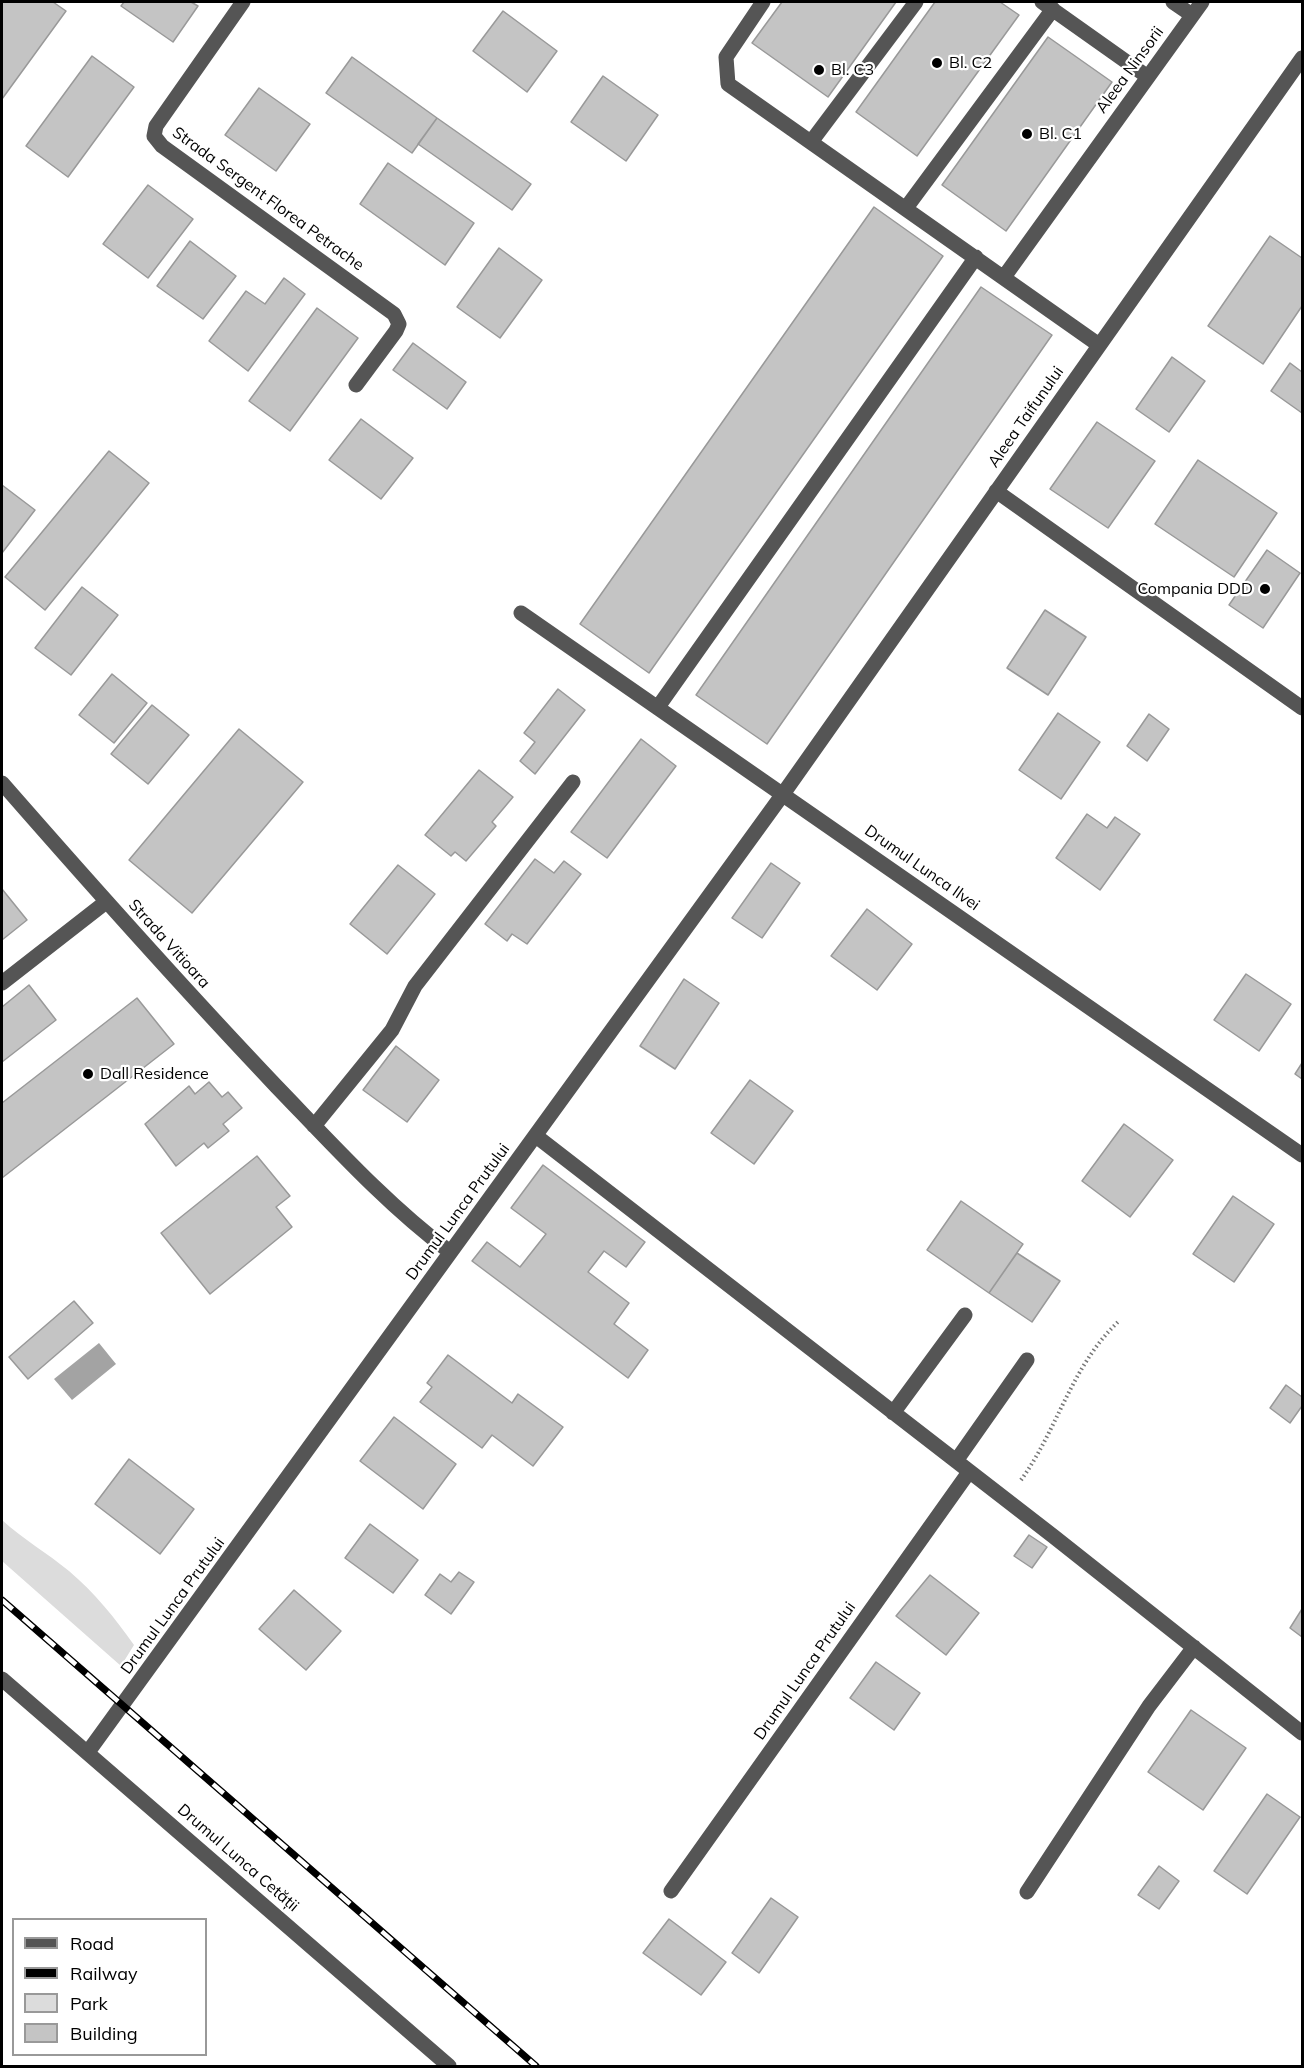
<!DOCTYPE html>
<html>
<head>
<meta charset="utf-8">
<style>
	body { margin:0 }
	#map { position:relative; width:1304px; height:2068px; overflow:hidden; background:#fff; font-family:Mulish,sans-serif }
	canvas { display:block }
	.frame { position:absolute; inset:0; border:3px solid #000; pointer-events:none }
	.legend { position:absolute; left:12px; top:1918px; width:195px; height:138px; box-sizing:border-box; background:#fff; border:2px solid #999; margin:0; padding:8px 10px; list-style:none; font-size:18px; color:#000 }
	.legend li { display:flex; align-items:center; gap:12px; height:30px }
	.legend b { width:30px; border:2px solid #999 }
</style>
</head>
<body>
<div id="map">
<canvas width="1304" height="2068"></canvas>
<div class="frame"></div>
<ul class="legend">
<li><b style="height:8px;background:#555"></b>Road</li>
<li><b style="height:8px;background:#000"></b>Railway</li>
<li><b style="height:16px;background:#dcdcdc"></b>Park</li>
<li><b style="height:16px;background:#c4c4c4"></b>Building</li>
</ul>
</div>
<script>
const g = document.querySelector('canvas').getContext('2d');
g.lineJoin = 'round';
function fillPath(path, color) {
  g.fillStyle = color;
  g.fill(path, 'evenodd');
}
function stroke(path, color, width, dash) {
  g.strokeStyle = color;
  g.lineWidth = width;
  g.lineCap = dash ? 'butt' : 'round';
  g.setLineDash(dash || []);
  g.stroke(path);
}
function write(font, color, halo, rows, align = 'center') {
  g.font = font + ' Mulish,sans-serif';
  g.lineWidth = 4.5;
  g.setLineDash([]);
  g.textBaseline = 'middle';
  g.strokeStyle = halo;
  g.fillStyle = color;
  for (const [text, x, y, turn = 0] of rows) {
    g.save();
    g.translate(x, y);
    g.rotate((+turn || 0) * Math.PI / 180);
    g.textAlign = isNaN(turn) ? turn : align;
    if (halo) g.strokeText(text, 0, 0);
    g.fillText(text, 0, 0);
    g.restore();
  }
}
fillPath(new Path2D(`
	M2,1520C23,1539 47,1553 69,1571C95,1593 115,1618 134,1645L121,1666L2,1561Z`), '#dcdcdc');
fillPath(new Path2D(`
	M99,1343L116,1364L72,1400L54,1379Z`), '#a3a3a3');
const building = new Path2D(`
	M2,2H53L66,11L2,99Z
	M124,2H191L198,6L173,42L121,6Z
	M782,2H896L828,97L752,43Z
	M935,2H1000L1019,15L917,156L856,112Z
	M503,11L557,51L527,92L473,51Z
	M1048,37L1112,82L1006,231L942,185Z
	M92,56L134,87L68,177L26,146Z
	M352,57L437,118L412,153L326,93Z
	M603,76L658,115L626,161L571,122Z
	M259,88L310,124L276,171L225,135Z
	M437,118L531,184L512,210L418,144Z
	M388,163L474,223L445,265L360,204Z
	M148,185L193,219L148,278L103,244Z
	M874,207L943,256L649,673L580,624Z
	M1270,236L1302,258V306L1263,364L1208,326Z
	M190,241L236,276L203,319L157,286Z
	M499,248L542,280L500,338L457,307Z
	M284,278L305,294L248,371L209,341L246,291L265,304Z
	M981,287L1052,335L767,744L696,695Z
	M317,308L358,338L290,431L249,401Z
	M413,343L466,382L447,409L393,370Z
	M1172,357L1205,381L1169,432L1136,409Z
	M1290,363L1302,372V413L1271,391Z
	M361,419L413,458L381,499L329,460Z
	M1097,422L1155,461L1108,528L1050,489Z
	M109,451L149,483L45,610L5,577Z
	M1198,460L1277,513L1234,577L1155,524Z
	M2,485L35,510L2,553Z
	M1267,550L1300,573L1263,628L1229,605Z
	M82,587L118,615L71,675L35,648Z
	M1045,610L1086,637L1048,695L1007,668Z
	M112,674L147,703L114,743L79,715Z
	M558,689L585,710L535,774L520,761L535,742L524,733Z
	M152,705L189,735L148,784L111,754Z
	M1058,713L1100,742L1061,799L1019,770Z
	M1149,714L1169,729L1147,761L1127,746Z
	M239,729L303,782L192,913L129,860Z
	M641,739L676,766L607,858L571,832Z
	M479,770L513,797L492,822L496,826L466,861L455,852L451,856L425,835Z
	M1087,814L1107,828L1115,817L1140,834L1100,890L1056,858Z
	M535,859L554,873L564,861L581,874L527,944L512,934L507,941L485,924Z
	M771,863L800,883L762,938L732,918Z
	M398,865L435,894L387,954L350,924Z
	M2,889L27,920L2,940Z
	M867,909L912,944L877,990L831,956Z
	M1246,974L1291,1004L1259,1051L1214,1020Z
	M684,979L719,1003L675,1069L640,1046Z
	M29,985L56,1020L2,1062V1007Z
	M137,998L174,1044L2,1178V1103Z
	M396,1046L439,1080L407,1122L363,1090Z
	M1302,1063V1079L1295,1074Z
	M750,1080L793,1111L754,1164L711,1133Z
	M209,1082L222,1097L228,1092L242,1108L223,1124L229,1131L208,1148L204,1143L176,1166L145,1124L189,1086L195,1094Z
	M1124,1124L1173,1160L1130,1217L1082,1181Z
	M257,1156L290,1196L276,1207L292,1227L210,1294L161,1233Z
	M543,1165L645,1242L626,1267L604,1251L588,1272L629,1303L614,1324L648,1350L628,1378L472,1261L487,1242L520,1267L546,1234L511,1208Z
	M1233,1196L1274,1224L1234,1282L1193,1254Z
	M961,1201L1023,1244L989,1293L927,1250Z
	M1017,1253L1060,1281L1032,1322L989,1293Z
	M74,1301L93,1323L28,1379L9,1357Z
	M448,1355L512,1403L518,1394L563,1427L533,1466L492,1435L482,1448L420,1402L432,1387L427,1383Z
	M1286,1385L1302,1397V1406L1290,1423L1270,1408Z
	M394,1417L456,1464L423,1509L360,1461Z
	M129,1459L194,1509L160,1554L95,1504Z
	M370,1524L418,1560L393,1593L345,1558Z
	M1029,1535L1047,1547L1032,1568L1014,1556Z
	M459,1572L474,1582L451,1614L425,1595L440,1574L451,1582Z
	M930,1575L979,1613L946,1655L896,1616Z
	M294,1590L341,1631L306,1670L259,1629Z
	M1302,1609V1637L1290,1628Z
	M876,1662L920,1693L894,1730L850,1698Z
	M1191,1710L1246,1748L1203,1810L1148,1772Z
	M1267,1794L1300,1817L1247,1894L1214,1871Z
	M1159,1866L1179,1881L1159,1909L1138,1895Z
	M771,1898L798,1917L759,1973L732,1953Z
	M669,1919L726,1962L701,1995L643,1953Z`);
fillPath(building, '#c4c4c4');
stroke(building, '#999', 1.5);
stroke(new Path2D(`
	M1021,1480C1058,1429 1071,1366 1119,1321`), '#777', 4, [1.5, 3]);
stroke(new Path2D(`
	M243,2L156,126L154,136L162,146L394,314L399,324L396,331L356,385
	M763,2L726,57L728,84L1099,345
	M1042,2L1148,77
	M1173,2L1192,15
	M811,142L916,2
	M906,208L1053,9
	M1004,277L1202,2
	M996,491L1302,708
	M521,613L1302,1155
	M658,707L976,257
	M2,783C92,886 182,987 276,1086C332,1144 386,1204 450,1252
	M2,983L106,902
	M314,1126L392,1030L415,986L573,782
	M536,1136L1053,1536L1302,1733
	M893,1413L965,1315
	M956,1461L1027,1360
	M2,1679L449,2066
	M88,1752L783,794L1302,58
	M671,1891L969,1472
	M1027,1892L1149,1706L1194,1647`), '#555', 15);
const rail = new Path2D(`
	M2,1600L536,2066`);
stroke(rail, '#000', 7);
stroke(rail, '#fff', 4.5, [14]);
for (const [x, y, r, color] of [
	[937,63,6,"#000"],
	[819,70,6,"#000"],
	[1027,134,6,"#000"],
	[1265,589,6,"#000"],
	[88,1074,6,"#000"]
]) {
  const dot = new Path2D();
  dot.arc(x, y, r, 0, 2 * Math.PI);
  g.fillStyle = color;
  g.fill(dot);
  stroke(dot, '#fff', 2);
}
write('16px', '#000', '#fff', [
	["Bl. C2",949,63],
	["Bl. C3",831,70],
	["Bl. C1",1039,134],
	["Compania DDD",1253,589,"right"],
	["Dall Residence",100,1074]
], 'left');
write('16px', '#000', '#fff', [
	["Aleea Ninsorii",1130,70,-54],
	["Strada Sergent Florea Petrache",268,199,36],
	["Aleea Taifunului",1026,417,-55],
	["Drumul Lunca Ilvei",922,868,35],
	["Strada Vitioara",169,944,48],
	["Drumul Lunca Prutului",458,1212,-54],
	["Drumul Lunca Prutului",173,1606,-54],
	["Drumul Lunca Prutului",805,1671,-55],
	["Drumul Lunca Cetății",238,1858,41]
]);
</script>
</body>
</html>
